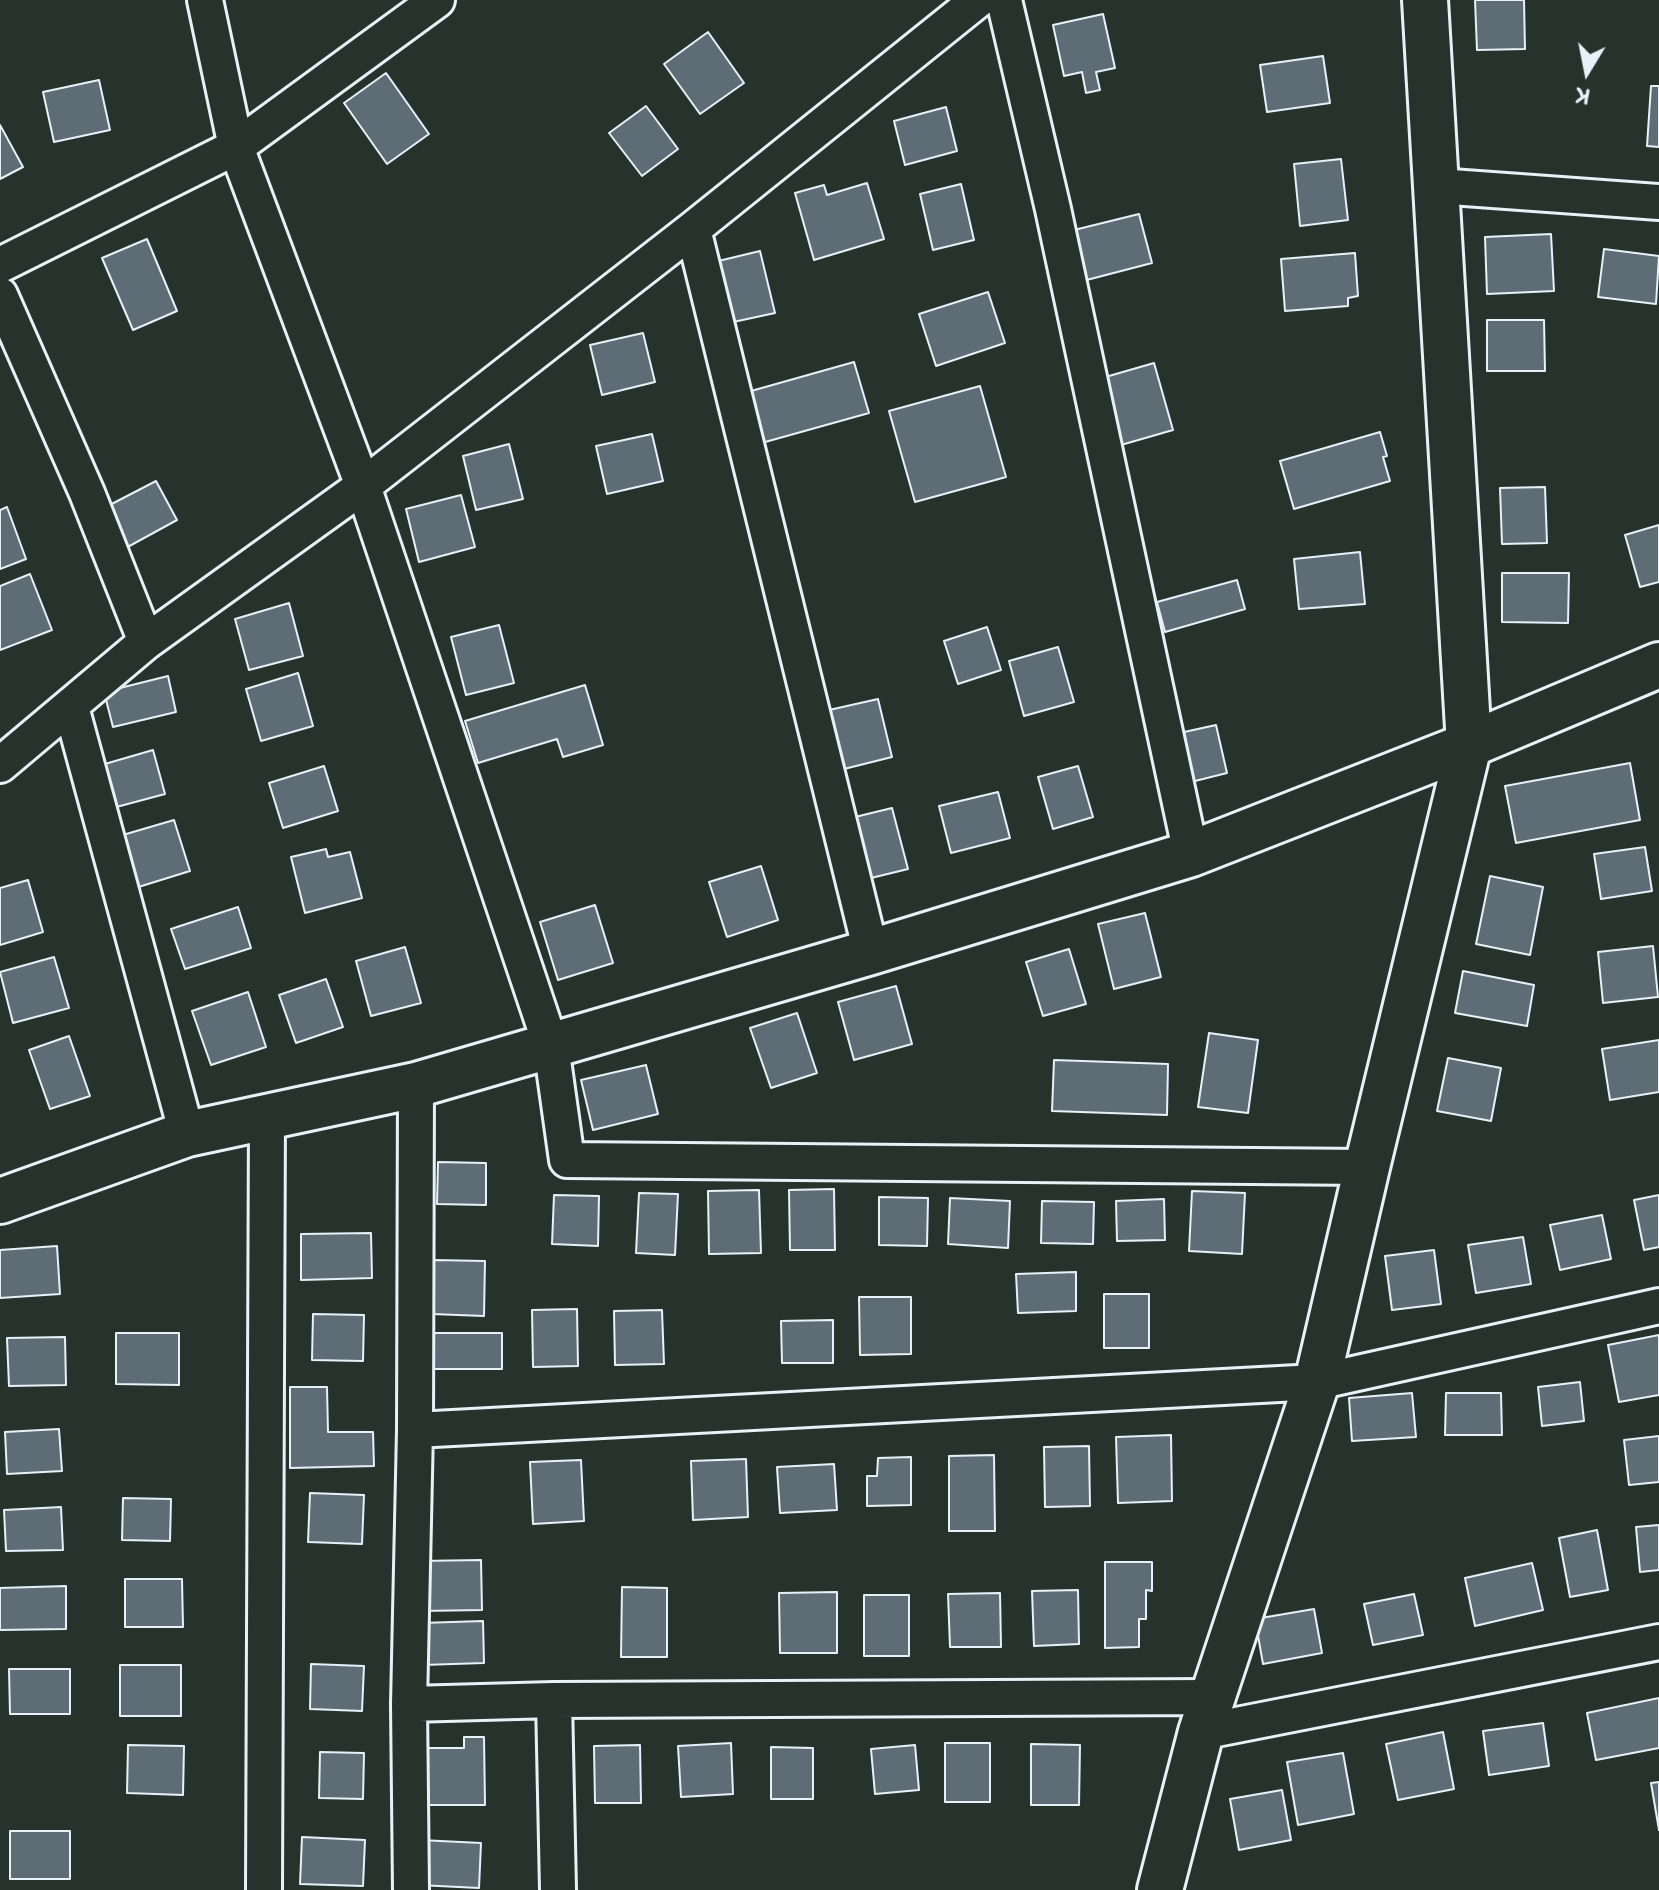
<!DOCTYPE html>
<html>
<head>
<meta charset="utf-8">
<style>
	body { margin:0 }
	#map { position:relative; width:1659px; height:1890px; overflow:hidden; background:#26332d; font-family:Itim,sans-serif }
	canvas { display:block }
	.north { position:absolute; left:1547px; top:32px; width:80px; height:80px; -webkit-text-stroke:6px #26332d; paint-order:stroke; rotate:190deg; font-size:22px; font-weight:700; line-height:32px; text-align:center; color:#e8f1f8 }
	.north::after { content:''; display:block; margin:auto; width:28px; height:36px; background:#e8f1f8; clip-path:polygon(50% 0,100% 100%,50% 72%,0 100%) }
</style>
</head>
<body>
<div id="map">
<canvas width="1659" height="1890"></canvas>
<div class="north">K</div>
</div>
<script>
const g = document.querySelector('canvas').getContext('2d');
g.lineJoin = 'round';
function fillPath(path, color) {
  g.fillStyle = color;
  g.fill(path, 'evenodd');
}
function stroke(path, color, width, dash) {
  g.strokeStyle = color;
  g.lineWidth = width;
  g.lineCap = dash ? 'butt' : 'round';
  g.setLineDash(dash || []);
  g.stroke(path);
}
const building = new Path2D(`
	M1475,0H1524L1525,49L1477,50Z
	M1103,14L1115,68L1096,72L1100,90L1086,93L1082,72L1064,76L1053,25Z
	M708,32L744,83L700,114L664,64Z
	M1323,56L1330,103L1267,112L1260,65Z
	M386,73L429,134L387,164L344,103Z
	M99,80L110,130L54,142L43,92Z
	M1651,86H1659V147L1647,146Z
	M646,106L678,149L642,176L609,133Z
	M946,107L957,151L905,165L894,121Z
	M0,125L23,167L0,179Z
	M1341,159L1348,220L1300,226L1294,164Z
	M867,183L884,239L814,260L795,193L824,185L827,195Z
	M961,184L974,240L933,250L920,194Z
	M1139,214L1152,263L1079,282L1066,232Z
	M1551,234L1554,291L1487,294L1485,237Z
	M147,239L177,311L133,330L102,258Z
	M1604,249L1659,256L1656,304L1598,297Z
	M760,251L775,313L724,324L710,263Z
	M1355,253L1358,296L1348,298V306L1285,311L1281,259Z
	M988,292L1005,343L936,366L919,314Z
	M1487,320H1544L1545,371H1487Z
	M643,333L655,382L602,395L590,345Z
	M854,362L869,413L758,444L744,393Z
	M1154,363L1173,430L1121,445L1102,378Z
	M980,386L1006,477L915,502L889,411Z
	M1380,432L1387,456L1383,457L1390,481L1294,509L1280,461Z
	M652,434L663,481L607,494L596,446Z
	M509,444L523,499L476,510L463,456Z
	M156,481L177,520L124,549L102,509Z
	M1545,487L1547,543L1502,544L1500,488Z
	M461,495L475,547L419,562L406,509Z
	M7,507L26,559L0,569V510Z
	M1659,525V582L1640,587L1625,535Z
	M1360,552L1365,604L1299,609L1294,559Z
	M1502,573H1569L1568,623L1502,622Z
	M30,574L52,630L0,650V586Z
	M1237,580L1245,609L1165,632L1157,602Z
	M289,603L303,656L249,670L235,619Z
	M499,625L514,683L466,695L451,637Z
	M987,627L1001,670L958,684L944,641Z
	M1058,647L1074,702L1024,716L1009,661Z
	M298,673L313,726L261,741L246,689Z
	M168,676L176,712L113,727L104,692Z
	M585,685L603,745L563,757L557,739L478,763L465,721Z
	M878,699L892,757L844,769L829,710Z
	M1216,725L1227,773L1187,783L1175,734Z
	M153,750L165,794L109,809L98,766Z
	M1630,763L1640,820L1516,843L1505,786Z
	M324,766L338,811L283,828L269,783Z
	M1078,766L1093,817L1053,829L1038,777Z
	M998,792L1010,838L951,853L939,806Z
	M892,808L908,869L867,879L851,818Z
	M174,820L190,871L132,889L116,837Z
	M1645,847L1652,891L1601,899L1594,854Z
	M326,849L328,857L350,852L362,898L305,913L291,857Z
	M761,866L778,920L727,937L709,882Z
	M1490,876L1543,887L1530,955L1476,944Z
	M28,880L43,932L0,945V888Z
	M595,905L613,963L558,980L540,922Z
	M238,907L251,948L185,969L171,929Z
	M1145,913L1161,977L1114,989L1098,924Z
	M1653,946L1658,997L1603,1003L1598,952Z
	M405,947L421,1003L371,1016L356,961Z
	M1069,949L1086,1004L1043,1016L1026,962Z
	M54,957L69,1008L13,1023L0,972Z
	M1463,971L1534,985L1527,1026L1455,1013Z
	M326,979L343,1027L296,1043L279,995Z
	M896,986L912,1044L854,1060L838,1002Z
	M248,992L266,1047L211,1065L192,1011Z
	M797,1013L817,1073L771,1088L750,1028Z
	M1209,1033L1258,1040L1248,1113L1198,1107Z
	M69,1036L90,1096L50,1109L29,1050Z
	M1659,1040V1092L1610,1100L1602,1049Z
	M1448,1058L1501,1068L1491,1121L1437,1111Z
	M1054,1060L1168,1064L1167,1115L1052,1111Z
	M646,1065L658,1114L593,1130L581,1080Z
	M438,1162L486,1163V1205L437,1204Z
	M834,1189L835,1250H790L789,1190Z
	M759,1190L761,1253L709,1254L708,1191Z
	M1192,1191L1245,1193L1242,1254L1189,1251Z
	M639,1193L678,1194L675,1255L636,1253Z
	M554,1195L599,1196L598,1246L552,1244Z
	M1659,1195V1247L1644,1250L1634,1200Z
	M879,1197L928,1198L927,1246L879,1245Z
	M950,1198L1010,1201L1008,1248L948,1244Z
	M1164,1199L1165,1240L1117,1241L1116,1201Z
	M1042,1201L1094,1202L1093,1244L1041,1243Z
	M1602,1215L1611,1259L1560,1270L1550,1225Z
	M371,1233L372,1278L301,1280V1234Z
	M1523,1237L1531,1284L1476,1293L1468,1245Z
	M57,1246L60,1294L0,1298V1250Z
	M1434,1250L1441,1304L1392,1310L1385,1256Z
	M434,1260L485,1261L484,1316L432,1314Z
	M1076,1272V1311L1018,1313L1016,1274Z
	M1104,1294H1149V1348H1104Z
	M859,1297H911V1354L860,1355Z
	M577,1309L578,1366L533,1367L532,1310Z
	M662,1310L664,1364L615,1365L614,1311Z
	M313,1314L364,1315L363,1361L312,1360Z
	M833,1320V1363H782L781,1321Z
	M116,1333H179V1385L116,1384Z
	M431,1333H502V1369H431Z
	M1659,1335V1395L1619,1402L1608,1345Z
	M65,1337L66,1385L9,1386L7,1338Z
	M1580,1382L1584,1421L1542,1426L1538,1387Z
	M290,1387H327L328,1432H373L374,1466L290,1468Z
	M1412,1393L1416,1437L1352,1441L1349,1398Z
	M1446,1393H1501L1502,1435H1445Z
	M59,1429L62,1471L7,1474L5,1432Z
	M1171,1435L1172,1501L1118,1503L1116,1437Z
	M1659,1436V1482L1629,1485L1624,1440Z
	M1089,1446L1090,1506L1045,1507L1044,1447Z
	M994,1455L995,1531H949V1456Z
	M911,1457V1505L867,1506V1476H877L878,1458Z
	M746,1459L748,1517L693,1520L691,1461Z
	M581,1460L584,1521L533,1524L530,1462Z
	M834,1464L837,1510L780,1513L777,1467Z
	M310,1493L364,1495L362,1544L308,1542Z
	M123,1498L171,1499L170,1541L122,1540Z
	M61,1507L63,1550L6,1551L4,1510Z
	M1659,1525V1570L1640,1572L1636,1527Z
	M1597,1530L1608,1590L1570,1597L1559,1538Z
	M481,1560L482,1610L420,1611L419,1561Z
	M1105,1562H1152V1591L1146,1590V1619H1139V1647L1105,1648Z
	M1532,1563L1543,1610L1475,1626L1465,1578Z
	M125,1579H182L183,1627H125Z
	M66,1586V1629L0,1630V1588Z
	M622,1587L667,1588V1657H621Z
	M1078,1590L1079,1644L1034,1646L1032,1591Z
	M837,1592V1653H780L779,1593Z
	M1000,1593L1001,1647H950L948,1594Z
	M1414,1594L1423,1635L1373,1645L1364,1604Z
	M864,1595H909V1656H864Z
	M1314,1609L1322,1653L1263,1664L1255,1619Z
	M483,1621L484,1663L422,1665L421,1623Z
	M311,1664L364,1666L362,1711L310,1709Z
	M120,1665H181V1716H120Z
	M9,1669H70V1714H10Z
	M1659,1698V1748L1596,1760L1587,1713Z
	M1543,1723L1549,1766L1489,1775L1483,1731Z
	M1443,1732L1454,1789L1398,1800L1386,1744Z
	M464,1737H484L485,1805H419L418,1748H464Z
	M731,1743L733,1794L681,1797L678,1746Z
	M945,1743H990V1802H945Z
	M1031,1744L1080,1745L1079,1805H1031Z
	M128,1745L184,1746L183,1795L127,1793Z
	M640,1745L641,1803H595L594,1746Z
	M915,1745L919,1790L875,1794L871,1749Z
	M771,1747L813,1748V1799H771Z
	M320,1752L364,1753L363,1799L319,1798Z
	M1343,1753L1354,1814L1298,1825L1287,1762Z
	M1659,1782V1830L1651,1783Z
	M1282,1790L1291,1840L1239,1850L1230,1799Z
	M10,1831H70V1879H10Z
	M302,1837L365,1840L363,1886L300,1884Z
	M420,1840L481,1843L479,1888L418,1885Z`);
fillPath(building, '#5d6c75');
stroke(building, '#e8f1f8', 2);
const street = new Path2D(`
	M205,0L236,147L363,486L551,1046L567,1160L1367,1167
	M1004,0L1053,209L1191,854
	M1437,186L1659,202
	M693,229L871,952
	M0,265L236,147L437,0
	M0,295L87,493L146,642
	M71,707L187,1134
	M0,765L146,642L363,486L693,229L978,0
	M415,1430L1317,1382L1659,1306
	M554,1700L558,1890
	M409,1704L554,1700L1212,1697
	M1201,1732L1659,1642
	M264,1890L267,1116
	M411,1890L409,1704L415,1430L416,1085`);
const secondary = new Path2D(`
	M0,1201L187,1134L416,1085L871,952L1191,854L1469,745L1659,665
	M1160,1890L1201,1732L1317,1382L1367,1167L1469,745L1425,0`);
stroke(street, '#e8f1f8', 40);
stroke(secondary, '#e8f1f8', 50);
stroke(street, '#26332d', 34);
stroke(secondary, '#26332d', 44);
</script>
</body>
</html>
